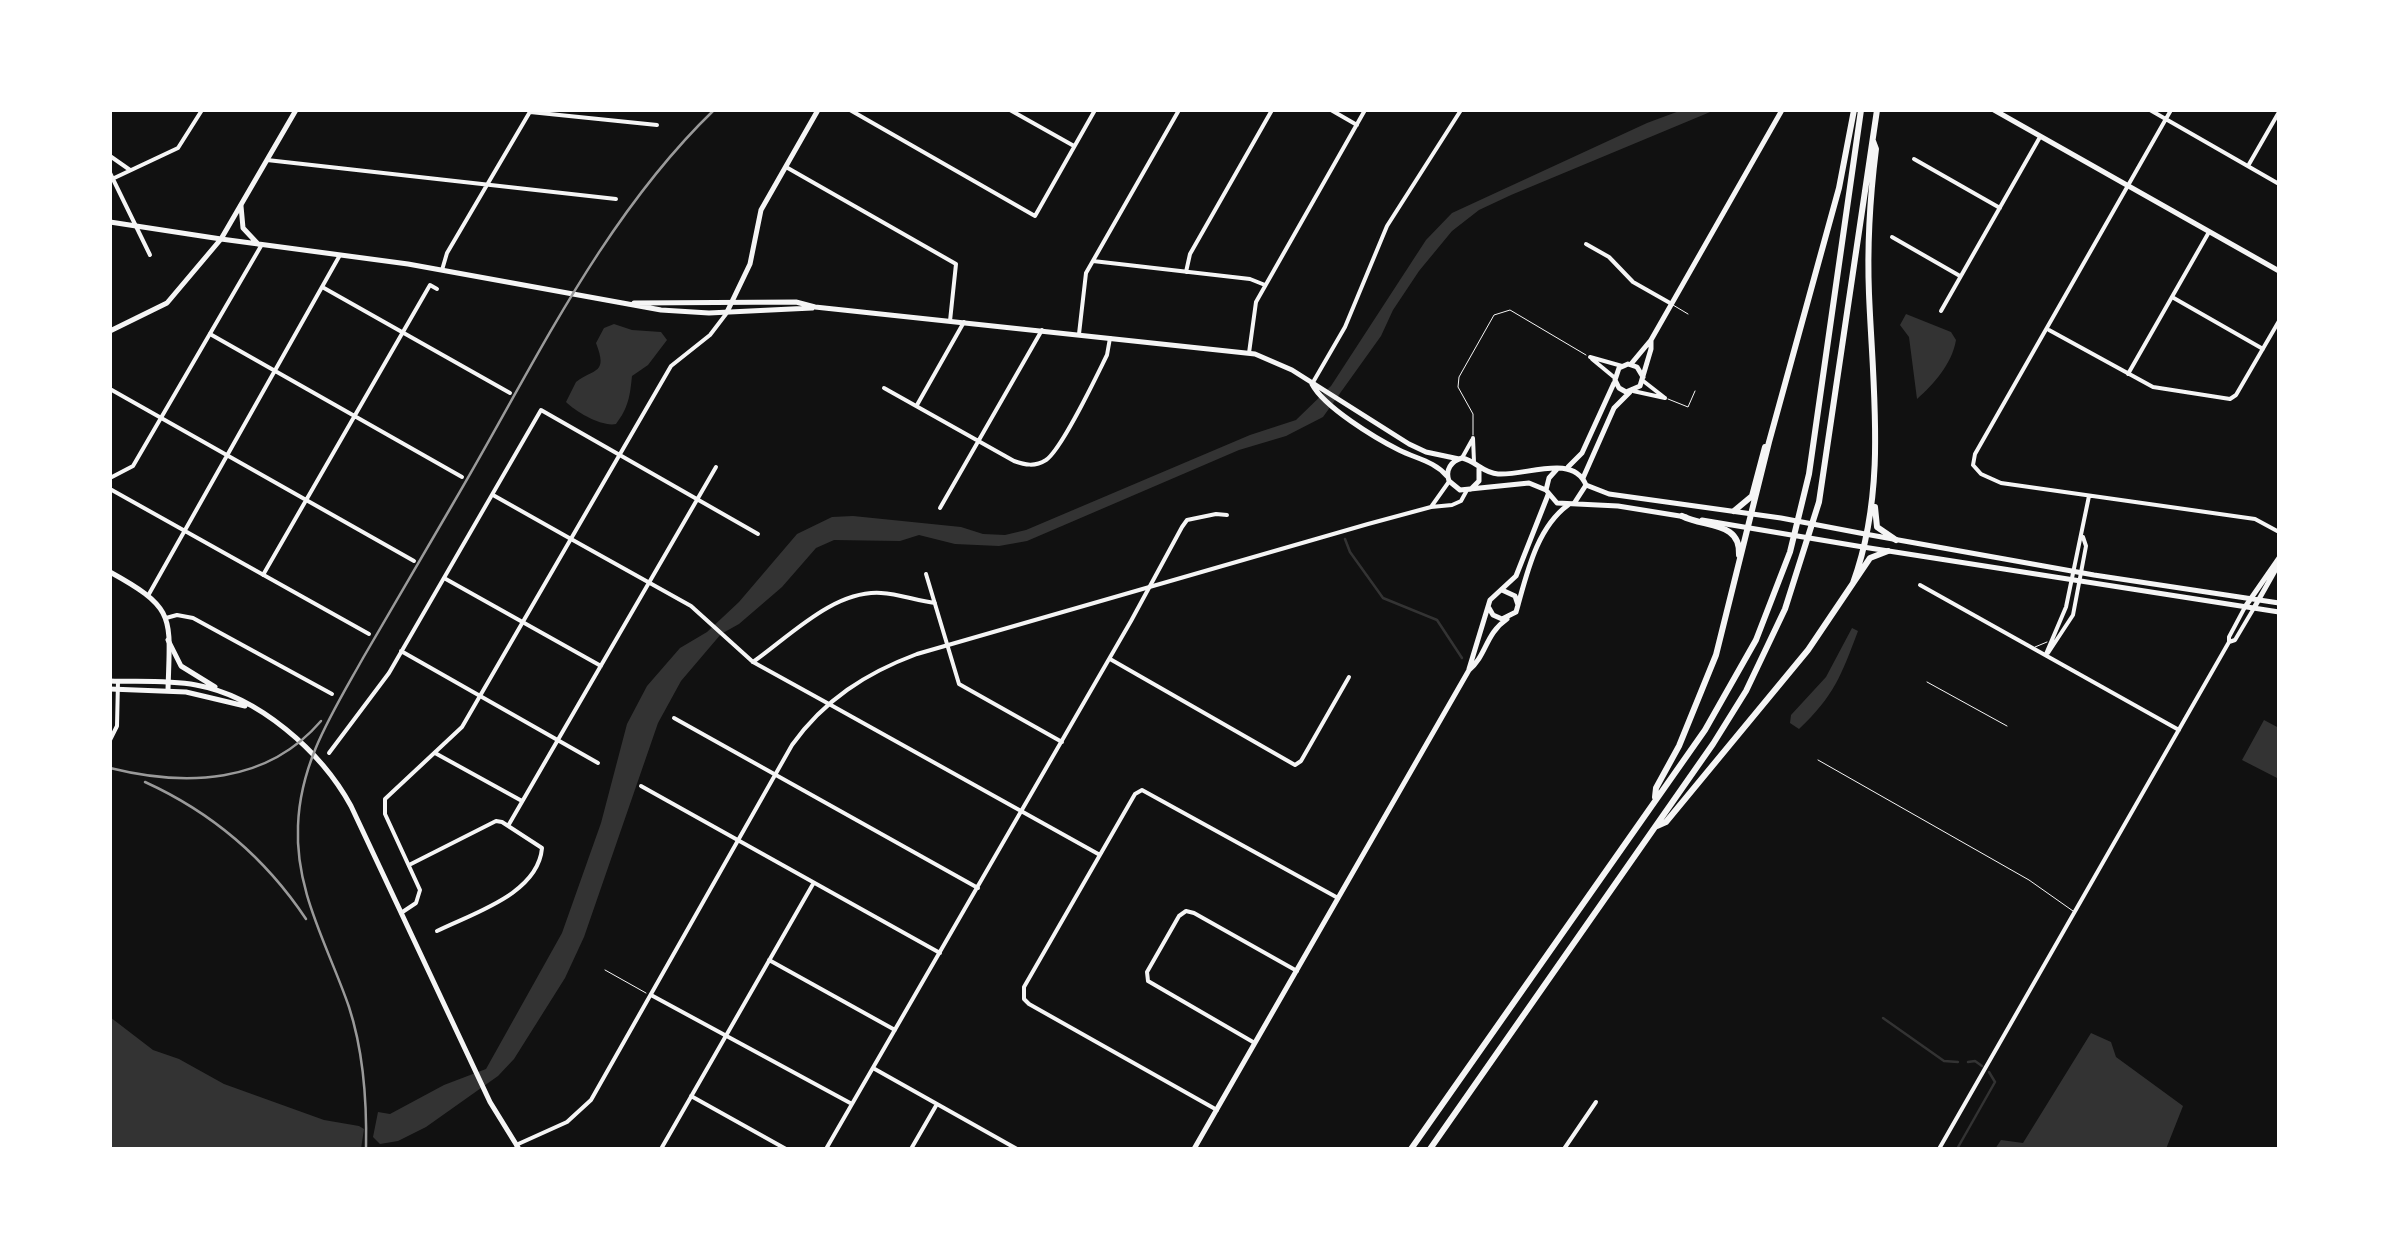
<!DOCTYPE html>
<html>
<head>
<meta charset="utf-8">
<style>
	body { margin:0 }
	#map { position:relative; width:2389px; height:1259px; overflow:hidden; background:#111; font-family:"PT Sans Narrow",sans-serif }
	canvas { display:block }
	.frame { position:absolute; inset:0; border:112px solid #fff; pointer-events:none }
</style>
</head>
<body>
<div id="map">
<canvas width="2389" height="1259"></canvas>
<div class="frame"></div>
</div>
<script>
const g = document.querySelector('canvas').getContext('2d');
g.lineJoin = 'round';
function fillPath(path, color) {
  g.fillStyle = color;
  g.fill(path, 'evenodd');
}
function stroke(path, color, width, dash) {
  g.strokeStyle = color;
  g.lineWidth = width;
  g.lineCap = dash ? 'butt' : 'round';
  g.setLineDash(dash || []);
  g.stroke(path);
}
fillPath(new Path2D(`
	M1682,110H1715L1511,195L1479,210L1452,231L1419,271L1393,310L1381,336L1323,417L1286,436L1239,450L1027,541L999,546L955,544L919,535L900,541L834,540L816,548L782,587L739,624L721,634L681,681L658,723L584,937L565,978L514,1059L498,1076L426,1127L398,1141L380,1144L373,1137L378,1112L390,1114L444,1085L486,1069L562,933L601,823L627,724L647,686L680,648L707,632L739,602L797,534L832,517L853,516L961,527L983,534L1005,535L1026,530L1250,435L1296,420L1331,386L1426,240L1452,213L1647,123Z
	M1906,314L1951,332L1956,340C1952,364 1933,385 1917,399L1909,337L1900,325Z
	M614,324L632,330L661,332L667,340L648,365L632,376C630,395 629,407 616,424C602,427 576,412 566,402L576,382C595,368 608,374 596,343L604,328Z
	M1852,628L1858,631C1841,676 1834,696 1799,729L1790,723L1791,715L1826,677Z
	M2264,720L2279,728V779L2242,760Z
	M110,1017L153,1050L179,1059L224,1084L324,1120L359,1126L364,1129L361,1149H110Z
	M2091,1033L2111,1042L2116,1057L2183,1106L2166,1149H1995L2001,1140L2023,1143Z`), '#333');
stroke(new Path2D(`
	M1345,539L1350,552L1383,598L1437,620L1462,658
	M1883,1018L1944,1061L1958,1062
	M1968,1062L1975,1061L1982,1066
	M1957,1149L1995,1082L1989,1072`), '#333', 2.5);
stroke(new Path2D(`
	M1673,305L1688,314
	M1668,399L1688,407L1695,391
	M1473,435V414L1458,387L1459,377L1494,315L1510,310L1586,355
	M2035,647L2047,642
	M1927,682L2007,726
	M1818,760L2029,880L2073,911
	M605,970L646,993`), '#f5f5f5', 1);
stroke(new Path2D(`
	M850,110L1035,216L1095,110
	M1010,110L1074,146
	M1331,110L1357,125
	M2150,110L2279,184
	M2171,110L1975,454L1973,465L1981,474L2001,483L2255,519L2279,532
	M530,112L657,125
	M110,156L130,170
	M1914,159L2000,208
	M267,160L616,199
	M2248,166L2279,112
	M786,167L956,264L950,321
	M110,173L150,255
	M110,180L178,148L202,110
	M1892,237L1960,276
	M1586,244L1609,257L1633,282L1670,303
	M1093,261L1250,279L1265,285
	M442,270L447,253L531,110
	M1186,272L1190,254L1272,110
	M324,288L510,393
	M2172,297L2263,349
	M1941,311L2040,137
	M2049,330L2153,387L2230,399L2236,395L2279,321
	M210,334L462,477
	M1079,334L1086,273L1179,110
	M1249,353L1256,302L1365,110
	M1590,357L1622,366
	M1592,359L1615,378
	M2128,374L2209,232
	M1642,380L1665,398
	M1312,384L1345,327L1387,226L1461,110
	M884,388L1014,461C1025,465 1035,467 1046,460C1062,449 1096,377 1107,355L1110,338
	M110,389L414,561
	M1633,391L1665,398
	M917,405L964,322
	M1473,438L1474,462
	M1462,458L1472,440
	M110,489L369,634
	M493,495L571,539
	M940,508L1042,330
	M926,574L959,684L1062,742
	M263,575L430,285L437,289
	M444,578L601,666
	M1920,585L2179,730
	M149,594L340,255
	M166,618L177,615L193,618L332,694
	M2229,642L2235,640L2254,608
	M401,651L598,763
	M2048,653L2073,615L2086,546L2083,537
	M2046,654L2066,607L2089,496
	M1110,659L1295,765L1301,761L1349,677
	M753,662C790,636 834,590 881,593C900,594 917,601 935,603
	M829,704L1100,855
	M674,718L978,888
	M110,740L117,726L118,681
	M329,753L389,673L541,410L758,534
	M435,753L522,801
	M641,786L940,953
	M508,826L716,467
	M409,865L496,821L502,822L542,848C538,894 473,913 437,931
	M769,960L895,1030
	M651,995L852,1104
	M1253,1042L1148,981L1147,972L1179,916L1186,911L1194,913L1297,971
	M873,1068L1017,1149
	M691,1096L786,1149
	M1217,1110L1029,1004L1024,999V987L1135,794L1142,790L1338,898
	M661,1149L813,884
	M826,1149L1131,621L1182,527L1187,520L1216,514L1227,515
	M911,1149L937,1104
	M1564,1149L1596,1102
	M1939,1149L2229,642V637L2245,607`), '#f5f5f5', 4);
stroke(new Path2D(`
	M110,478L133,466L261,246
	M1431,507L1448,483
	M571,539L691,606L753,662L829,704
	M401,913L416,903L420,890L385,814V799L462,727L671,366L710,335L726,314
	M516,1145L567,1122L591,1100L792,745C824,700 866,673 917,654L1368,524L1431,507L1452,505L1461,501L1467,490`), '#f5f5f5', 4);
stroke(new Path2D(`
	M1994,110L2279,271
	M110,222L221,239L296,110
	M727,312L750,264L761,210L818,110
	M1631,364L1651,340L1782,110
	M1643,377L1637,367L1628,364L1619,368L1615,380L1619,388L1626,392L1640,386L1651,349V340
	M1568,467L1582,453L1614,383
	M1583,478L1614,408L1630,392
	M1865,534L2094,575L2279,603
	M1863,547L2279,612
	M110,572C177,609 170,616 168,690
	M1518,605C1528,569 1538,527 1568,505
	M2245,607L2279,558
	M1489,608L1493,615L1502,619L1516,612L1518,605L1515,596L1502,590
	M2254,608L2276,569V563
	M1469,669L1490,600L1516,576L1548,495
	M1194,1149L1469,670C1487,655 1485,634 1507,619`), '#f5f5f5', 5);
stroke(new Path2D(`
	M241,206L243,228L258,244
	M634,303L796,302L815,307L1255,354L1292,370L1409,444L1426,452L1459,459
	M110,331L167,303L221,239L408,264L661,310L709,313L812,308
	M1312,384C1324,407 1375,438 1399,450C1417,459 1434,461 1447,476
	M1557,469L1549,478L1546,490L1557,503L1618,506L1686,517
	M1586,485L1609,494L1781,518L1865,534
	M1471,489L1479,481V469
	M1546,490L1529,483L1460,490L1449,481C1445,470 1451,461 1462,458C1476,461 1483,473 1498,474C1526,476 1573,453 1586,485L1575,502
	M1702,520L1863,547
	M168,640L181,666L215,687
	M110,681C139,682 167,680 196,685C258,696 321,751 351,806L490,1102L519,1149
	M110,689L186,692L245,706`), '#f5f5f5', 5);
stroke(new Path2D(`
	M1875,507L1877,527L1896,540
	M1734,511L1752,496L1765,447
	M1682,516C1705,528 1741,521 1739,555
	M1853,583C1887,490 1873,391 1869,294C1867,246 1870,197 1876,149L1873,141
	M1655,797L1656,788L1679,746L1716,655L1769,442L1839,188L1854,110
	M1657,826L1666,822L1808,650L1870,558L1888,551
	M1411,1149L1705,730L1756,640L1790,552L1809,474L1861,110
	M1430,1149L1713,744L1746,691L1785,609L1819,502L1877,110`), '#f5f5f5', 6);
stroke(new Path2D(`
	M110,768C186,787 267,784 321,721
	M145,782C211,812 266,859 306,919
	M366,1149C367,1101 364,1053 349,1007C328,946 295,892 298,826C300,762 333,712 363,658C392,608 421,558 451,507C531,372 599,221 714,110`), '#9a9a9a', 2.5);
</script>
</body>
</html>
